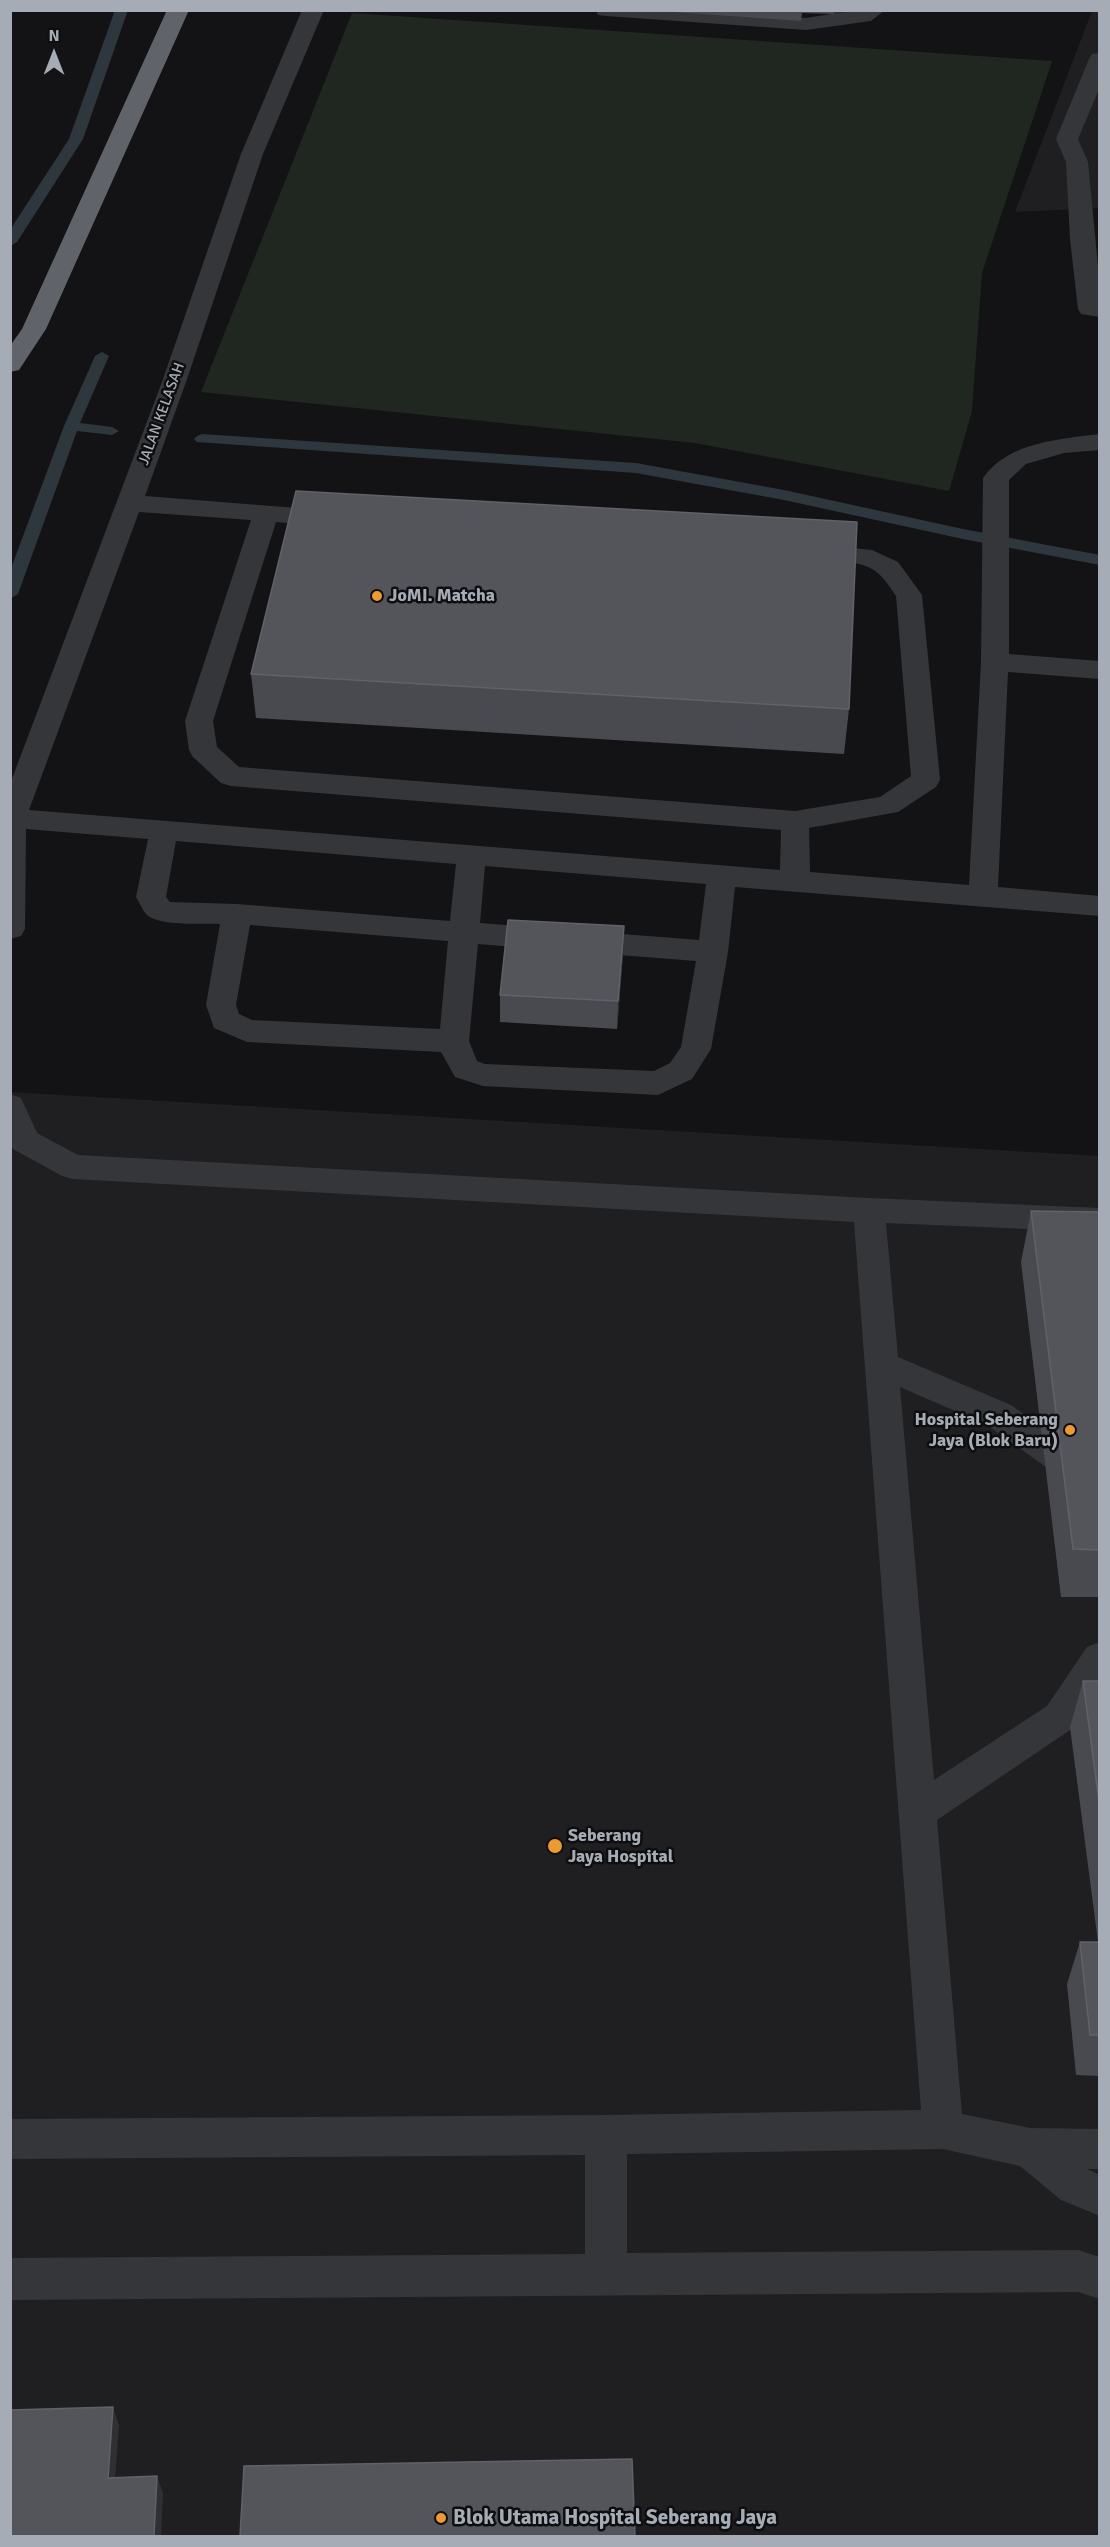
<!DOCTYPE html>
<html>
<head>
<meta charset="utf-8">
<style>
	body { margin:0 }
	#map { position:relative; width:1110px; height:2547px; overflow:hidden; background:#131315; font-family:Signika,sans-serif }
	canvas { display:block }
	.frame { position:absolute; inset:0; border:12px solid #a5acb5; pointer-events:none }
	.north { position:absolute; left:24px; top:24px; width:60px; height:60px; -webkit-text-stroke:4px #0e0e10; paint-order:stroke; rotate:0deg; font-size:16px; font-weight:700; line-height:24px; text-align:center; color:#a5acb5 }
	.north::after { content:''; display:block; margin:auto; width:21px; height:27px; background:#a5acb5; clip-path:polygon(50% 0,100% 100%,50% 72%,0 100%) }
</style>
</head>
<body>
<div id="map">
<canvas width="1110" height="2547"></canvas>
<div class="frame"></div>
<div class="north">N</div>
</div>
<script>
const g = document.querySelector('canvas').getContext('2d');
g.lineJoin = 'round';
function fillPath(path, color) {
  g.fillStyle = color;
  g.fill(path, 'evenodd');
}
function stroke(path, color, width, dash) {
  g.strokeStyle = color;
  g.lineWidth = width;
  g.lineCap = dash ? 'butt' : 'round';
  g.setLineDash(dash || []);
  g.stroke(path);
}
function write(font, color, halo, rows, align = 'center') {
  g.font = font + ' Signika,sans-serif';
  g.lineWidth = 5;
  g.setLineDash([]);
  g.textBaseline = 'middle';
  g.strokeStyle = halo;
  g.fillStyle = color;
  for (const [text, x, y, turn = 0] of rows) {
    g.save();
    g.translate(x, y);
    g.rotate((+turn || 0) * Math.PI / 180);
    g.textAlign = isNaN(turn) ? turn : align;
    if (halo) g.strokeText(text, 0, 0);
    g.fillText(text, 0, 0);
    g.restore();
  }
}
fillPath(new Path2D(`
	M1092,11H1099V208L1015,212Z
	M10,1092L1099,1156V2536H11Z`), '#1f1f22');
fillPath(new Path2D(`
	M352,13L1052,61L982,273L972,411L949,491L695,443L201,392Z`), '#1f2720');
fillPath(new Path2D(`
	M115,10H128L83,139L17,242L10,246V230L69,139Z
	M102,352L109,356L80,423L112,427L119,431L112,435L77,431L18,594L10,599V571L64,426L95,356Z
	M202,434L636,463L784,490L963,529L1100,555V565L963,539L784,500L636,473L197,442L194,439L197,436Z`), '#2d373d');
fillPath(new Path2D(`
	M302,10H324L263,154L186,382L145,496L335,511L344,513L348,519L344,525L335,527L276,522L213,721L217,747L239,767L795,811L880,797L911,776L896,596C891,589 887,582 881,576C863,556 826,564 802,558L798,552L802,546L811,544L872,550L898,562L922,595L940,780L936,787L898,812L809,828L810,872L969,885L981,662L983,478C1008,442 1060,439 1100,434V450L1064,453L1026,464L1009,480V654L1100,661V679L1008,672L998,887L1100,896V916L735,887L728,952L711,1049L692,1079L658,1095L483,1086L455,1077L441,1052L247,1042L214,1028L206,1005L220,924C203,923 158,927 146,914C142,909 139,902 136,897L148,839L26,829L25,929L21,936L10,939V784L162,382L241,154ZM139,512L251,520L185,721L189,750L193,757L221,783L231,786L781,830L780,870L29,810ZM176,841L456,864L450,921L237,904L170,902L166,897ZM485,866L706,884L699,940L480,923ZM250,925L448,941L440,1029L252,1020L239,1014L236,1005ZM478,944L696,961L681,1047L670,1063L654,1071L485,1064L477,1061L469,1041Z
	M596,10H705L806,18L856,10H885L871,21L806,30L606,16L598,15Z
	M1100,53V87L1078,139L1088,162L1100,287V317L1081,314L1078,309L1070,239L1066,162L1056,139L1089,59L1092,54Z
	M10,1094L21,1098L37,1133L78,1155L869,1198L1100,1208V1232L886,1223L898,1357L1011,1405L1091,1462L1096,1472L1091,1482L1079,1486L1067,1482L987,1425L900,1387L934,1780L1047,1706L1087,1647L1100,1642V1689L1073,1728L937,1820L962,2114L1030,2128L1100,2129V2169H1087L1100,2175V2216L1061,2200L1020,2166L943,2149L627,2154V2253L1078,2250L1100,2257V2299L1078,2292L10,2300V2258L585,2254V2155L10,2159V2119L606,2115L921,2110L854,1222L73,1179L62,1176L13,1149L10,1145Z`), '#34363a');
fillPath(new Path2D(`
	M167,10H189L46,329L19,370L10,372V346L22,329Z`), '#60646a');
fillPath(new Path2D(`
	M645,10H848L834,14L802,13L801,21Z
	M251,674L849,709L844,754L256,718Z
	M623,954L617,1029L500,1022V995Z
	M1031,1211L1100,1212V1597H1061L1021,1262Z
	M1083,1681H1100V2076L1076,2075L1067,1984L1080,1942H1098L1070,1727Z`), '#494a50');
fillPath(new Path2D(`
	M834,10H848L834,14Z
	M624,926L623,954L617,1029L618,1001Z
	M113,2407L119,2425L114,2495L108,2478Z
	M157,2476L163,2493L161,2536H154Z`), '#2f3034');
const building = new Path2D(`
	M296,491L857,522L849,709L251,674Z
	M508,920L624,926L618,1001L500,995Z
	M1031,1211L1100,1212V1550L1073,1549Z
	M1083,1681H1100V1809Z
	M1080,1942H1100V2035H1090Z
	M113,2407L108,2478L157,2476L154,2536H10V2410Z
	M632,2459L635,2536H240L244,2466Z`);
fillPath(building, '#53555b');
stroke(building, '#606269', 1.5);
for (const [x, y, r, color] of [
	[377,596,6,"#ed9a33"],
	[1070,1430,6,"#ed9a33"],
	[555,1846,8,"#ed9a33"],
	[441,2518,6,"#ed9a33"]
]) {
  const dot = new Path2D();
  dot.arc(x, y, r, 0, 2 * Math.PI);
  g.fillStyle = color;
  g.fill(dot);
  stroke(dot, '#0e0e10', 2);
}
write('15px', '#a5acb5', '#0e0e10', [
	["JALAN KELASAH",162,414,-70]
]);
write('bold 18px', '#a5acb5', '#0e0e10', [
	["JoMI. Matcha",389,596],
	["Hospital Seberang",1058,1420,"right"],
	["Jaya (Blok Baru)",1058,1441,"right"],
	["Seberang",568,1836],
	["Jaya Hospital",568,1857]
], 'left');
write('bold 21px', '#a5acb5', '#0e0e10', [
	["Blok Utama Hospital Seberang Jaya",453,2518]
], 'left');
</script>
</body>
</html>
